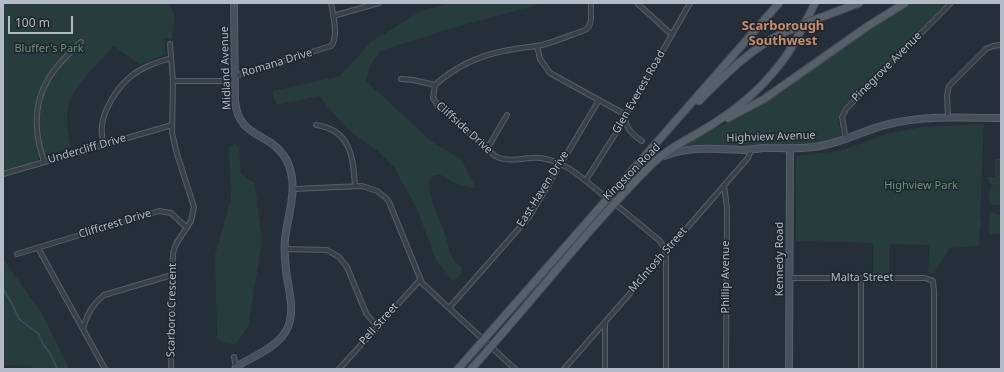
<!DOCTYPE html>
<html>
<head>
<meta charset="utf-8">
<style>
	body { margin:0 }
	#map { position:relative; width:1004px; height:372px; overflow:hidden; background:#242f3a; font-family:"Noto Sans",sans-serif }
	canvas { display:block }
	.frame { position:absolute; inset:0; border:4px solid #b3bcc6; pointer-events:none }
	.scale { position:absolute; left:8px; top:16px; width:65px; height:18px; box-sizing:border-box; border:2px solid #b3bcc6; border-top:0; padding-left:5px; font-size:12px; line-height:14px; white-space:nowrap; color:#b3bcc6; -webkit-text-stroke:3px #1d262f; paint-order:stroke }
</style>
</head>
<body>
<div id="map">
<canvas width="1004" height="372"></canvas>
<div class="frame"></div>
<div class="scale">100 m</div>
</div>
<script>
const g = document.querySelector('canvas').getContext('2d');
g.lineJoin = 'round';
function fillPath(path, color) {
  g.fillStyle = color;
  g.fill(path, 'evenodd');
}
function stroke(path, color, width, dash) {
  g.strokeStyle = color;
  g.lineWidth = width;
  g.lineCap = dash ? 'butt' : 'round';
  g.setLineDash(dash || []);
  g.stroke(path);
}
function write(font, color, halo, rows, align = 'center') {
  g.font = font + ' "Noto Sans",sans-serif';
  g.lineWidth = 3;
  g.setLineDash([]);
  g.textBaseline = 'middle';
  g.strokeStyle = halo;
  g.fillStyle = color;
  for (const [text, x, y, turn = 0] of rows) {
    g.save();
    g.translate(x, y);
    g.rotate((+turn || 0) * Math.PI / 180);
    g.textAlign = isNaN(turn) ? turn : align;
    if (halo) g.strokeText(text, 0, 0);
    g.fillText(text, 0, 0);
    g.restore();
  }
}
fillPath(new Path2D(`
	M3,3H169L175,17L172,38L165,39V54L140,65L114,46C100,62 72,86 68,108C66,122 68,135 71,148L39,157L35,162L3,171Z
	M452,3H543L446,30L380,51L371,64L366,81L431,141L461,159L476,188C469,187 461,186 455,183C449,181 445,175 439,175C416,174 441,223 444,231C448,240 448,252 454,260C456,264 460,265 462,269L460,275L453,281L436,260L418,211L394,167L379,152L346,128L319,96L276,105L272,91L340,76L371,42L421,11Z
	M911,3H947L842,108C841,112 838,116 838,120C838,127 845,133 839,139L803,145H762L753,148H740L735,146L693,147L681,149V147C705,131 732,122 756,107C809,74 856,33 911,3Z
	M984,124L980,220L982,224L980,226L979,246L950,248L934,273H928L929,245L889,244V275H873V243L796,241V156L839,151L887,134L922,127Z
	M235,144L239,148L241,173L255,184L262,242L248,327L235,345L224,343L217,338L215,255L231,199L229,147Z
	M995,159H1001V187H994L1001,188V205H995L989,203L990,189L992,187L987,177H995Z
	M990,212L1001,215V234H990L989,230Z
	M3,259L41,312L69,369H33L32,366L3,365Z`), '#273c3c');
stroke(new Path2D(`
	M3,289L12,304L19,319L39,334L43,344L51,355L57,369`), '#3b4e62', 1.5);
const street = new Path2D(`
	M591,3C590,12 594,25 585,30C571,35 557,41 542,45C533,47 524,47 515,49C486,53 457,65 435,85L433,98L439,107L495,156C509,164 526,156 541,158C569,162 587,183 608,199
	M637,3L672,35
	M333,16L379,3
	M170,44L173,81L172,133L177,154L194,207L191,221L176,244L173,253L171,369
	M537,46L540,59L550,73L626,115
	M401,79L413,80L435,85
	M173,81H227L231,80L235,76L331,46C339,38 333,14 331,3
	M625,117C626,129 633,135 642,141
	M948,118L947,95L949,86L986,49L993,46L1001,45
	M316,125C351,130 353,157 355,186
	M846,140L842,117L846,109L951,3
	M105,144C104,141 102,138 102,135C99,114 118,85 134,74C145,66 158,62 171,58
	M487,149L507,115
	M44,162C41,151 37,139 37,129C34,89 54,67 81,42
	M3,174L172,125
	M586,180L616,133L626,115L690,3
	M724,185L727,208L726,369
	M293,189L362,186L377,191L386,198L389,202L422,283L515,369
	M614,203L660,241L666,251V369
	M38,248L105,369
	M285,249L327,250L339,257L347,267L366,313L377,327
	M17,254L159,211L171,213L187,228
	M789,278H925L933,281L934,291V369
	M449,308L529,217L599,100
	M605,323V369
	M83,329C87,314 92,305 104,295L172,275
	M234,357L236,368
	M339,369L420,280
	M564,369L748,158L751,150
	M861,369V278`);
const secondary = new Path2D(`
	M234,3L235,101C239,140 270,131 286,159C300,185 288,213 285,239C284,250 285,260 286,270C288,288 296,311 287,329C278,347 256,355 239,365L235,369
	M664,156C689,146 716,149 742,150C749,150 756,149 763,148C780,148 797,149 814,147C841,144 863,130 889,124C925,115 964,118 1001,118
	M789,369L790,148`);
const primary = new Path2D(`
	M814,20L859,3
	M699,101C725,75 750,49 783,33
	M728,118L764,99L868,26L905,3
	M458,369L779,3
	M471,369C532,302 587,229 651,165C670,146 694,137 716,122C744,104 767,83 786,56C797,40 806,21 815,3`);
stroke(street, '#565f68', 6);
stroke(secondary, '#565f68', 8);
stroke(primary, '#414a53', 9);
stroke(street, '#38414a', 4);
stroke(secondary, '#46515d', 6);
stroke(primary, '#56606a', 7);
const primaryBridge = new Path2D(`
	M783,33L814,20`);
stroke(primaryBridge, '#414a53', 9, []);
stroke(primaryBridge, '#56606a', 7);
write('11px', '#6c9572', '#1d262f', [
	["Bluffer's Park",49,49],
	["Highview Park",921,186]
]);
write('11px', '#b3bcc6', '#1d262f', [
	["Romana Drive",277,63,-17],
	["Pinegrove Avenue",887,67,-45],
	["Midland Avenue",226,68,-92],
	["Glen Everest Road",639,92,-60],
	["Cliffside Drive",464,128,42],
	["Highview Avenue",771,137,-2],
	["Undercliff Drive",87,149,-16],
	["Kingston Road",632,172,-45],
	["East Haven Drive",543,189,-58],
	["Cliffcrest Drive",115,224,-17],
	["Kennedy Road",780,259,-90],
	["McIntosh Street",658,260,-49],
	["Phillip Avenue",726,277,-90],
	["Malta Street",862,278],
	["Scarboro Crescent",172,310,-89],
	["Pell Street",379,324,-48]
]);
write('bold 13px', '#cc8b68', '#1d262f', [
	["Scarborough",783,26],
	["Southwest",783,41]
]);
</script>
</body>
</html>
